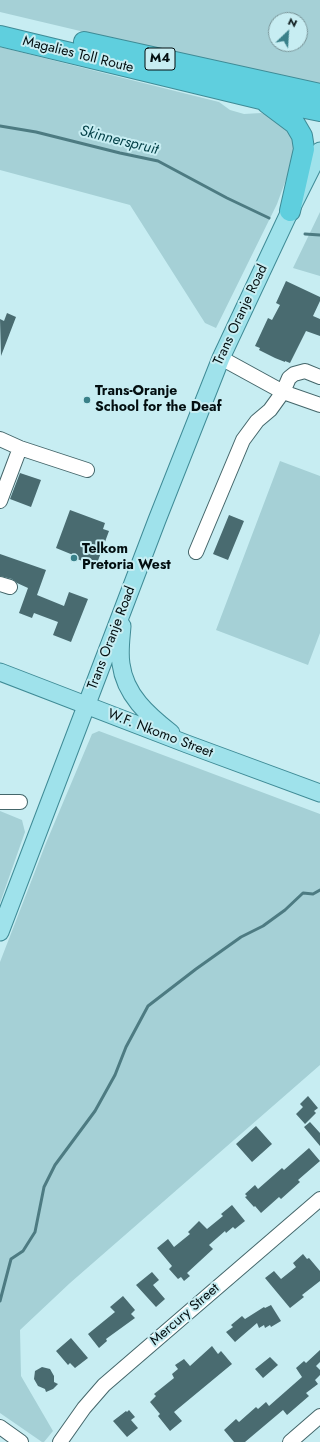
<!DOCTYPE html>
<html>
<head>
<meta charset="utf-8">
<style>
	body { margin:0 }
	#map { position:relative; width:320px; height:1442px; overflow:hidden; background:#c7edf2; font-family:Jost,sans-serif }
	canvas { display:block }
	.north { position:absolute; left:268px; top:12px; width:40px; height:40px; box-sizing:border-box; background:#c7edf2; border:1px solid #799498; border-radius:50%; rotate:25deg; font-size:11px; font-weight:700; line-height:16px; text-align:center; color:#030e10 }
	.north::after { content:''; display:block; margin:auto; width:14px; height:18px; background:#398089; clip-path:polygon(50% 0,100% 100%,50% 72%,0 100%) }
</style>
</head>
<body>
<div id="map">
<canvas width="320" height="1442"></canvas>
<div class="north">N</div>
</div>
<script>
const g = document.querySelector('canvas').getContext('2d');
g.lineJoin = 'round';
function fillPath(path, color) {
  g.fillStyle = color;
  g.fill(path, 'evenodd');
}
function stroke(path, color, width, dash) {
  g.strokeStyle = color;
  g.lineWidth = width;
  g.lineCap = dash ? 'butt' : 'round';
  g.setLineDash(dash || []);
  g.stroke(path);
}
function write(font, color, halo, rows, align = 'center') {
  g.font = font + ' Jost,sans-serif';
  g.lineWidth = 4;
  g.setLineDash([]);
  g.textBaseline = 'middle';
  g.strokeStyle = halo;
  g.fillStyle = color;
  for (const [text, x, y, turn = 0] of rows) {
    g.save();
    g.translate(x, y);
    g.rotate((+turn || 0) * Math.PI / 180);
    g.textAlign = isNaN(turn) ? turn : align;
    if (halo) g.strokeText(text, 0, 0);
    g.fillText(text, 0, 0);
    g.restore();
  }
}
fillPath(new Path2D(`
	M0,0H320V85L114,39L0,12ZM276,20H300V44H276Z
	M0,47L219,102L230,110L244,114L261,113L276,117L296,138L291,166L277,204L216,328L205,323L130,205L0,170Z
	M320,212V276L293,268Z
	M280,461L320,476V633L308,665L216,630Z
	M99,731L320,814V1065L70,1283L20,1330L21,1376L53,1431L44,1442H42L0,1413V962L46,843L92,734Z
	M0,811L22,820L25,832L0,903Z`), '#a5d0d6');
stroke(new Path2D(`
	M0,126L36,132L120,153L158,161L227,198L269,218
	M305,234L320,235
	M0,1301L11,1259L23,1251L35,1232L44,1187L55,1165L95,1111L115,1075L126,1047L148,1006L196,969L241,937L263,926L285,910L303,893L313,894L320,890`), '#4d7b82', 3);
fillPath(new Path2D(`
	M286,281L320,297V301L313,316L320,319V336L306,331L290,363L285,361V362L275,358L259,350L260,348L255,346L268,318L272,320L280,305L276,303Z
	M7,313L16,317L1,356L0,319L4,321Z
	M20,473L41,480L31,507L10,499Z
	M70,510L105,523L103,529L109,531L96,566L77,559L78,557L56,548Z
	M229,515L244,521L228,560L213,554Z
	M0,554L46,570L37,595L64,606L69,592L88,599L71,642L53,635L58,622L34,613L32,618L19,613L28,588L17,583L12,579L0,576Z
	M308,1096L318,1108L314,1111L316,1113L305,1124L296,1114L303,1107L300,1104Z
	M310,1122L320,1133V1146L304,1127Z
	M256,1126L272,1144L252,1162L236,1144Z
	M309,1148L320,1161L298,1180L300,1182L281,1199L279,1197L261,1213L255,1206L254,1207L245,1197L247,1196L245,1194L255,1185L258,1189L282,1168L284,1170Z
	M232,1205L245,1221L235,1229L233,1227L226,1233L225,1231L209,1245L213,1249L187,1273L190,1276L184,1281L181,1277L178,1279L169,1269L172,1266L157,1248L168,1239L174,1247L190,1234L188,1232L199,1221L207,1229L223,1216L221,1214Z
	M303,1254L307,1259L309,1258L320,1271V1281L302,1295L304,1297L290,1308L265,1278L274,1271L281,1279L296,1267L293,1263Z
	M152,1272L159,1280L153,1285L165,1299L156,1307L136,1285Z
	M123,1296L135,1310L131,1314L135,1318L106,1339L107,1341L99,1348L88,1334L115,1312L110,1307Z
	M271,1305L281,1321L271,1327L270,1325L265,1328L264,1325L259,1328L257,1323L235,1342L226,1332L233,1327L231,1325L242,1316L245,1319L264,1307L265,1308Z
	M71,1338L88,1358L75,1368L70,1363L68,1365L56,1351Z
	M212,1346L218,1354L221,1351L232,1364L174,1412L182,1421L170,1431L158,1416L160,1414L150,1402L156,1396L154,1394L174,1378L172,1374L178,1369L175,1365L184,1359L190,1366Z
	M320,1350V1362L316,1366L320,1370V1375L315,1380L318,1384L306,1393L309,1396L287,1415L283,1410L245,1442H234L224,1430L236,1419L239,1422L256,1407L258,1409L266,1402L269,1406L302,1377L296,1368L304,1361L306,1363Z
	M270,1357L278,1365L263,1378L255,1369Z
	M42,1367L50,1369L54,1376V1382L58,1384L53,1389L46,1392L45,1389L38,1386L34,1379L35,1371Z
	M129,1410L135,1417L131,1420L138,1428L127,1437L113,1421L126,1411L127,1412Z`), '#496b70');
const minor = new Path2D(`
	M221,358L283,392L320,405
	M0,439L20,448L87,470
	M0,501L20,448
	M196,552L243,440L257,421L270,410L283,392L289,378L294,374L305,371L320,377
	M0,584L10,587
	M0,802H20
	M0,1427L21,1442
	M60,1442L84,1408L104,1385L320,1199
	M290,1442L320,1416`);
const major = new Path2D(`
	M122,626C121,639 119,652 121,664C125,695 148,715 171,733
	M0,672L187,744L320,793
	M0,932L157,520L221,358L290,211L320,151`);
const highway = new Path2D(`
	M0,36L261,99L320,111
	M84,42L320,94
	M267,103L295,124L302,136L304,149L290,211`);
stroke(minor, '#44666a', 16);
stroke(major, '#3f8b96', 19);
stroke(highway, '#3f8b96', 22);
stroke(minor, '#fff', 14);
stroke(major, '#9fe2eb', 17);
stroke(highway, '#5fcfde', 20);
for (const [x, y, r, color] of [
	[87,400,4,"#398089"],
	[74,558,4,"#398089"]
]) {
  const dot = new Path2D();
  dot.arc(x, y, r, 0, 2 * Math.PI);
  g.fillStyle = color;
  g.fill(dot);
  stroke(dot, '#c7edf2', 1.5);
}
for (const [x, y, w] of [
	[160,59,30]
]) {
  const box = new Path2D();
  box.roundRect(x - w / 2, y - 11, w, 22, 3);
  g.fillStyle = '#c7edf2';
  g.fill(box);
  stroke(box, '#030e10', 1);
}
write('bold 13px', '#030e10', null, [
	["M4",160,59]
]);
write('14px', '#030e10', '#c7edf2', [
	["Magalies Toll Route",78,55,14],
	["Trans Oranje Road",241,315,-65],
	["Trans Oranje Road",112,638,-69],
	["W.F. Nkomo Street",160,734,21],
	["Mercury Street",185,1315,-41]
]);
write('bold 14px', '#030e10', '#c7edf2', [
	["Trans-Oranje",95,392],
	["School for the Deaf",95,408],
	["Telkom",82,550],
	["Pretoria West",82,566]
], 'left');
write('italic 15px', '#013e45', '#c7edf2', [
	["Skinnerspruit",119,141,14]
]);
</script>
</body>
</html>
